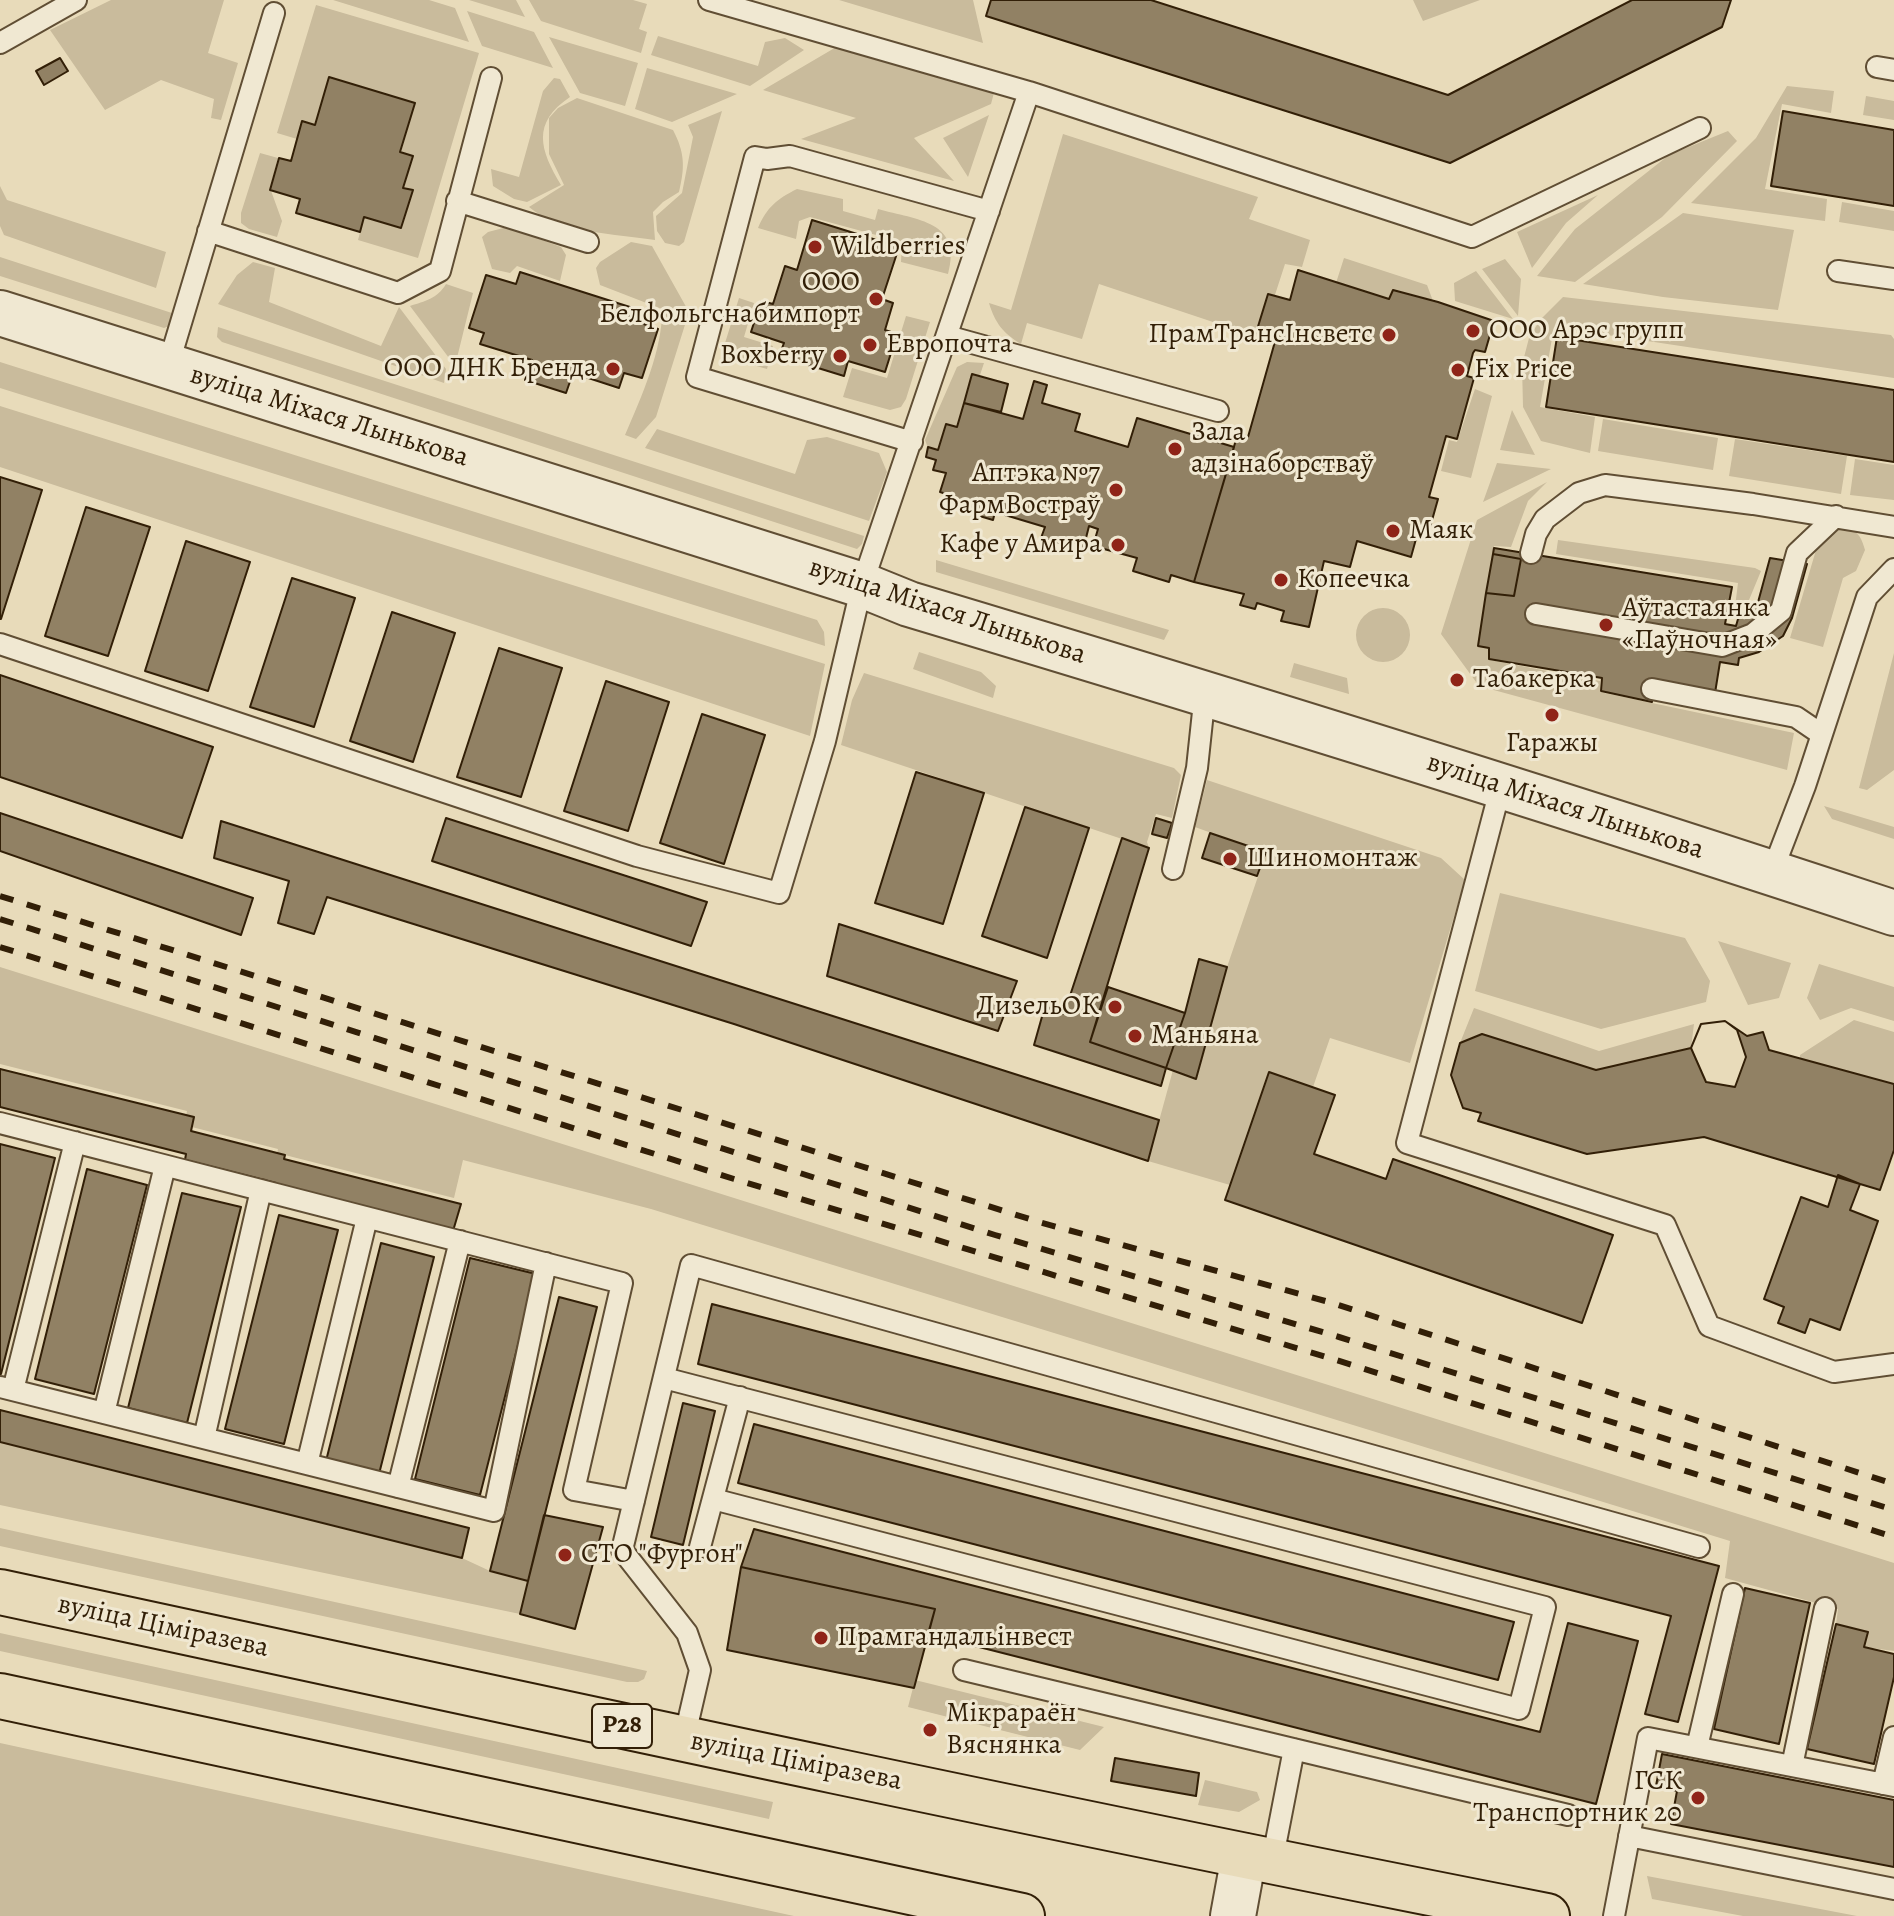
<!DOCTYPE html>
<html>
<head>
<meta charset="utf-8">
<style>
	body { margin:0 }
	canvas { display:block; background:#e8dbba }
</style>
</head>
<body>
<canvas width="1894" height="1916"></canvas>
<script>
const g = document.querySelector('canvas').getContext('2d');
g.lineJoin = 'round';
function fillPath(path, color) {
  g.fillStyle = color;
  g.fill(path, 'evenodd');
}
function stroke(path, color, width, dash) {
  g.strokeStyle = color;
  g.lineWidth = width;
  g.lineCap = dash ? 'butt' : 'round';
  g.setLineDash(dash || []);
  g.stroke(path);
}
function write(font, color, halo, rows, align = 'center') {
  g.font = font + ' Alegreya,serif';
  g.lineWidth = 6;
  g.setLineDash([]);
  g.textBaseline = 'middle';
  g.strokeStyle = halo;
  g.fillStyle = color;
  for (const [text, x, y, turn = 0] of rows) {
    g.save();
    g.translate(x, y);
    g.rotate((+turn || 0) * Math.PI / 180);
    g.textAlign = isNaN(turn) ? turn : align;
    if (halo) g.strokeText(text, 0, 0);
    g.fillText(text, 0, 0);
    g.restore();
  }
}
fillPath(new Path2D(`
	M111,0H224L208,53L238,63L221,120L211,118L214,99L161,80L105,110L50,30Z
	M333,0H429L455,8L469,42Z
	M469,0H516L525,17Z
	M529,0H633L647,4L639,29L647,32L641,53L541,21Z
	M839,0H973L983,43Z
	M1413,0H1480L1423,21Z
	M316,5L479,53L418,258L358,240L364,217L402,228L413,190L404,187L413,156L401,152L415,103L330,77L316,125L297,139L277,133Z
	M467,11L534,32L553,68L482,46Z
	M658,36L758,66L765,42L785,38L804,50L750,86L651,55Z
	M549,37L638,63L625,106L580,93Z
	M838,46L995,89L991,104L914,138L954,181L801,139L856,118L763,90Z
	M647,68L737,94L672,122L635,109Z
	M554,78L560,79L570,97C531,123 540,150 561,185L527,202L514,199L493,186L491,169L519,177L543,91Z
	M1787,86L1834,91L1831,113L1782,104L1765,189L1827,199L1825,221L1691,203L1756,138Z
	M1866,96L1894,101V120L1863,115Z
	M577,98L673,130C685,153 685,167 679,192L663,202L653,212L655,240C617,234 559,233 529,207L564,185L549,154V118L558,108Z
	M722,111L684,242L679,246L665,243L657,231L656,216L682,193L693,137L688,125Z
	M989,115L968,177L943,138Z
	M1728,131L1737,141L1662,217L1575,282L1537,276L1575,229L1669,155Z
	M1063,134L1258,197L1249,219L1310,240L1302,267L1285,264L1261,338L1099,284L1082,339L1027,323L1021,344C1003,333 995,323 989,303L1011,310Z
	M260,153L278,158L270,188L282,221L277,237L249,229L241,223V213Z
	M0,186L7,200L166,252L156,288L4,235L0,226Z
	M797,189L843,199V211L875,220L878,209C917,220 963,221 948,274L901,262L902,242L810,217L799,221L796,239L758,228C767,207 777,199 797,189Z
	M1598,195L1566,223L1532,268L1517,232Z
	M1842,202L1894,211V231L1839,222Z
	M1683,213L1794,230L1778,310L1663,297L1583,284Z
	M507,227L561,247L566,255L560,281L517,266L510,273L492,269L482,237L488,232Z
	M631,242L652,246L689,312L656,417L636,439L625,435C641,398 663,349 662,309L600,285L596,268L600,262Z
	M0,257L178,315L172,325L164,328L0,276Z
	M1344,258L1427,285L1433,301L1393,290L1389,299L1336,283Z
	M1505,259L1521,279L1518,316L1482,269Z
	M253,262L275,268L269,302L381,346L399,307L446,369L444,383L218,304L237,275Z
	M1476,271L1513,319L1455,301L1454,283Z
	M446,284L473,293L455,366L410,306C425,301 437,299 446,284Z
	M1563,297L1891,335L1894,339V378L1554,327L1540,407L1595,417L1590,453L1541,441L1523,407L1522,365L1529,338L1540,320Z
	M739,298L754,303L744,337L773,346L767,369L721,356Z
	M906,316L930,322L906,399L901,407L890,410L843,397L852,368L887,378Z
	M218,327L864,536L862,544L857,549L222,342L217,337Z
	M0,362L817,620L824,632L825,646L0,388Z
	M967,362L984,363L980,375H972L957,427L945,424L939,450L928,448L925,440L957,367Z
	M1475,389L1492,396L1471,478L1441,471L1449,440L1457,442Z
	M0,406L825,664L810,736L0,467Z
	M1512,410L1535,455L1500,450Z
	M1603,419L1718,438L1713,470L1598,451Z
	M657,429L795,474L807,440L827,437L879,453L887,472L869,521L645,448Z
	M1735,439L1847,456L1841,494L1729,476Z
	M1855,459L1894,465V500L1850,495Z
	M1497,463L1551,469L1483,502Z
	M1547,482L1528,501L1511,547L1494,546L1478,646L1489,648L1490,660L1600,681V692L1794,733L1787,770L1479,686L1441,634L1477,520Z
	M1830,528C1851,529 1859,527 1865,550L1856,571L1843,578L1823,647L1790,638L1816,550Z
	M1558,540L1755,568L1761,571L1749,600L1735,607L1738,583L1556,554Z
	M936,560L1169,630L1164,640L936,572Z
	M1356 635a27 27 0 1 1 54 0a27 27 0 1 1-54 0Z
	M919,652L981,672L996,686L993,698L913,669Z
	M1894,653V770L1867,790L1859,788Z
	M1294,663L1347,678L1349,694L1290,677Z
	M864,673L1174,768L1181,775L1172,818L1156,814L1147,842L1149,848L841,745L852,700Z
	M1207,780L1441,858L1465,880L1410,1063L1330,1038L1313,1087L1269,1072L1230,1185L1148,1161L1173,1070L1197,1078L1227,967L1266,853L1195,827Z
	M1824,806L1894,827V839L1832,819Z
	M1500,893L1685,938L1710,981L1706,1002L1601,1029L1475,991Z
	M1718,941L1791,963L1779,998L1748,1005Z
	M1819,964L1894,987V1021L1851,1008L1820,1020L1807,998Z
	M0,967L1894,1563V1651L1864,1647L1868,1632L1836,1624L1838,1609L1725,1578L1730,1541L651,1209L463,1160L454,1198L277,1153L278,1149L184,1125L187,1111L0,1064Z
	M1474,1008L1599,1051L1694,1024L1691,1048L1596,1070L1482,1034L1460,1043Z
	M1854,1020L1894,1032V1084L1800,1058V1055Z
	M0,1442L462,1558L490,1571L528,1581L520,1614L0,1505Z
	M0,1528L647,1671L644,1679L638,1682H627L0,1546Z
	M0,1633L773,1802L769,1819L0,1651Z
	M915,1680L1104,1727L1080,1750L908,1707Z
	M0,1743L794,1916H0Z
	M1205,1780L1257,1792L1260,1800L1239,1812L1198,1805Z
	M1647,1876L1857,1916H1743L1652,1899Z`), '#c9bb9c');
const building = new Path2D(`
	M991,0H1151L1448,95L1632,0H1731L1722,27L1450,163L986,16Z
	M60,58L68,71L44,85L36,71Z
	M329,77L415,103L400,152L413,156L403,188L413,190L401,228L364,217L360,232L296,213L300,199L270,190L279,158L291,161L302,121L315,125Z
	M1783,111L1894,130V206L1771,186Z
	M812,220L899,247L882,299L893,303L885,330L897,334L885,372L848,361L844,376L779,356L784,343L751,332L761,301L773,304L785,266L797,270Z
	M1298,270L1389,299L1393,290L1438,302L1494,321L1485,352L1475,350L1473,353L1467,376L1474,378L1457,439L1446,436L1429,497L1438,499L1429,531L1419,528L1411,557L1357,541L1350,567L1324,561L1309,627L1281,621L1284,611L1257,603L1255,609L1240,605L1244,594L1194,582L1238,433L1248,437L1276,338L1256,333L1268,294L1290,300Z
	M520,272L633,308L629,319L658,329L642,378L624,373L619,388L573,373L566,393L525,380L532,360L480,344L484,333L469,328L486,275L516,284Z
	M1557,337L1894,390V462L1546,407Z
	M972,374L1008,384L1001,412L964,403Z
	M1034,381L1047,385L1042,403L1080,414L1075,431L1128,447L1137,418L1234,447L1194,582L1171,575L1169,582L1133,571L1137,558L1093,546L1098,529L1089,526L1083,550L1041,538L1045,527L995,512L993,520L949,507L953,496L940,492L946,473L933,470L936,460L926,457L928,447L938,450L946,424L957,427L964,403L1023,419Z
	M0,477L42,490L1,619H0Z
	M86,507L150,527L108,656L45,636Z
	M186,541L250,562L208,691L145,671Z
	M1494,548L1732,587L1725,624L1736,626L1738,619L1757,606L1770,558L1807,564L1792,618L1783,636L1759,652L1739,658L1738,665L1720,662L1715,693L1653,684L1652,702L1601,691L1602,678L1489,659V648L1478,646L1486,593L1514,596L1521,559L1493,554Z
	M1493,554L1521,559L1514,596L1486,593Z
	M292,578L355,598L314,727L250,707Z
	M392,612L455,633L413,762L350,741Z
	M499,648L562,668L521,797L457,777Z
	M0,675L213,747L182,838L0,777Z
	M606,681L669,702L628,831L564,811Z
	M702,714L765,735L724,864L660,843Z
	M916,772L984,793L943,924L875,903Z
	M1025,807L1089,828L1047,958L982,936Z
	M0,813L253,898L241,935L0,851Z
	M446,818L707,902L691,946L432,861Z
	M1156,818L1172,823L1167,838L1152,834Z
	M221,821L1159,1120L1148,1161L734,1024L327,897L314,934L278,923L289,881L214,858Z
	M1210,833L1266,852L1257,876L1202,858Z
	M1122,838L1149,848L1090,1042L1166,1068L1161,1086L1034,1045L1045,1006L1064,1014Z
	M839,924L1017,981L998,1031L827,976Z
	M1199,959L1227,967L1196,1079L1166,1068L1185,1013Z
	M1108,987L1185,1013L1166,1068L1090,1042Z
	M1725,1021L1747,1036L1763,1032L1769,1050L1894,1084V1150L1880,1190L1704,1137L1587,1154L1478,1121L1481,1113L1463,1108L1451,1075L1460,1043L1482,1034L1596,1070L1691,1048L1701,1024Z
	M1725,1021L1737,1030L1746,1057L1735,1087L1706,1082L1691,1048L1701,1024Z
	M0,1069L194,1117L191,1131L285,1155L284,1159L461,1204L453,1231L276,1187V1183L185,1160L186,1154L0,1107Z
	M1269,1072L1335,1095L1314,1154L1386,1179L1393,1159L1613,1235L1582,1323L1225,1200Z
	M0,1144L55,1158L1,1374H0Z
	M87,1169L147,1185L94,1394L35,1379Z
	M1838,1175L1860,1184L1850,1210L1878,1221L1840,1330L1810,1319L1805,1333L1778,1323L1784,1307L1764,1299L1801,1197L1828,1207Z
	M182,1193L241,1207L187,1423L128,1408Z
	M279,1215L338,1230L284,1444L225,1429Z
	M381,1243L434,1257L379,1474L326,1461Z
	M470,1258L536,1274L480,1495L415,1479Z
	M559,1297L597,1307L528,1581L490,1571Z
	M712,1304L1719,1566L1678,1722L1645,1714L1671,1616L698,1364Z
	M683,1403L715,1411L683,1545L651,1537Z
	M0,1410L469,1528L462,1558L0,1442Z
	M754,1424L1514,1622L1498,1680L738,1483Z
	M544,1515L603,1527L575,1629L520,1614Z
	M754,1529L1540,1732L1568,1623L1638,1641L1596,1804L928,1634L935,1609L741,1567Z
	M741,1567L935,1609L914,1688L727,1650Z
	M1745,1588L1810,1603L1779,1744L1714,1729Z
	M1836,1624L1868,1632L1864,1647L1894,1654V1677L1874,1764L1807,1749Z
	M1662,1754L1894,1800V1867L1671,1824L1677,1791L1656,1786Z
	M1115,1758L1199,1773L1196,1796L1111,1781Z`);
fillPath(building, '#918164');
stroke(building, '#321f07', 2);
const service = new Path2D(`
	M709,0L1029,92L1472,237L1700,128
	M0,43L76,0
	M1877,67L1894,70
	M457,201L588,242
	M208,231L398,293L440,271L491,78
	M1838,271L1894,279
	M947,336L1218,411
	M168,366L274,13
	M912,442L697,377L755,157L767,159L790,156L989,211
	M1531,553L1536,534L1545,519L1579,493L1605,485L1753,504L1894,527
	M1536,614L1722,646L1753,634L1781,611L1797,553L1836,516
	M0,644L637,856L779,893L825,741L862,585L1029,92
	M1652,689L1796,717L1821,734
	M1501,786L1407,1143L1665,1225L1709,1326L1834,1372L1894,1364
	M1173,869L1197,768L1205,693
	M1772,872L1805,786L1867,597L1894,569
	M0,1123L622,1283L574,1490L634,1501
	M664,1378L1545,1607L1519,1709L713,1499
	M0,1387L494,1511L546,1263
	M13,1390L75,1142
	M104,1413L165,1166
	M204,1438L261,1190
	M307,1464L367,1218
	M398,1487L460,1241
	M700,1547L740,1397
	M964,1670L1568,1815
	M684,1739L700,1670L687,1633L622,1550L691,1265L1699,1547
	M1697,1747L1733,1594
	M1792,1766L1825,1608
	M1883,1784L1894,1737
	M1629,1836L1894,1889
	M1272,1862L1294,1749
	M1614,1916L1648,1738L1894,1786`);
const tertiary = new Path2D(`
	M0,313L862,585L909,604C1239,703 1567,805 1894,913
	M1233,1916L1244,1856`);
const primary = new Path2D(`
	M0,1592C515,1703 1030,1815 1547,1916
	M0,1696L1022,1916`);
stroke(service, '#604e34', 24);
stroke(tertiary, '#604e34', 48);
stroke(primary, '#321f07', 48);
stroke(service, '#f0e8d2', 20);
stroke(tertiary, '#f0e8d2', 44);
stroke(primary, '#e8dbba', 44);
stroke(new Path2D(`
	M0,896L1039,1222L1329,1302L1894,1484
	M0,919L995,1235L1339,1337L1894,1510
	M0,947L734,1179L1333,1359L1894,1537`), '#321f07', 6, [14, 14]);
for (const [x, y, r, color] of [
	[815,247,8,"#8f2418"],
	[876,299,8,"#8f2418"],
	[1473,331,8,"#8f2418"],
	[1389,335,8,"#8f2418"],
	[870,345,8,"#8f2418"],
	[840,356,8,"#8f2418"],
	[613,369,8,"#8f2418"],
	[1458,370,8,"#8f2418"],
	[1175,449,8,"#8f2418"],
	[1116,490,8,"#8f2418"],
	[1393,531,8,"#8f2418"],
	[1118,545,8,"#8f2418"],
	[1281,580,8,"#8f2418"],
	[1606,625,8,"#8f2418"],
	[1457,680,8,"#8f2418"],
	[1552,715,8,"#8f2418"],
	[1230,859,8,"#8f2418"],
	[1115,1007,8,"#8f2418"],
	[1135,1036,8,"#8f2418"],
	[565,1555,8,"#8f2418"],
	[821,1638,8,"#8f2418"],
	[930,1730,8,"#8f2418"],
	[1698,1798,8,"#8f2418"]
]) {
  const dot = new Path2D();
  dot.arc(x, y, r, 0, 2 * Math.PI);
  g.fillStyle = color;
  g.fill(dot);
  stroke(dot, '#f0e8d2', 3);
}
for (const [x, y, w] of [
	[622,1726,60]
]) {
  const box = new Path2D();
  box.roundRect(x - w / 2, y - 22, w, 44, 6);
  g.fillStyle = '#f0e8d2';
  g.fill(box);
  stroke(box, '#321f07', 2);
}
write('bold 26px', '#321f07', null, [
	["Р28",622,1726]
]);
write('28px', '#321f07', '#f0e8d2', [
	["Wildberries",831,247],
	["OOO",860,283,"right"],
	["Белфольгснабимпорт",860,315,"right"],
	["ООО Арэс групп",1489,331],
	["ПрамТрансІнсветс",1373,335,"right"],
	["Европочта",886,345],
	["Boxberry",824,356,"right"],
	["ООО ДНК Бренда",597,369,"right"],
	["Fix Price",1474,370],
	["Зала",1191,433],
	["адзінаборстваў",1191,465],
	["Аптэка №7",1100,474,"right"],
	["ФармВостраў",1100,506,"right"],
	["Маяк",1409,531],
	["Кафе у Амира",1102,545,"right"],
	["Копеечка",1297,580],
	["Аўтастаянка",1622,609],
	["«Паўночная»",1622,641],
	["Табакерка",1473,680],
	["Гаражы",1552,744,"center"],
	["Шиномонтаж",1246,859],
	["ДизельОК",1099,1007,"right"],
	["Маньяна",1151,1036],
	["СТО \"Фургон\"",581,1555],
	["Прамгандальінвест",837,1638],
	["Мікрараён",946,1714],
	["Вяснянка",946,1746],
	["ГСК",1682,1782,"right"],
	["Транспортник 20",1682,1814,"right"]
], 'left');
write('28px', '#321f07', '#f0e8d2', [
	["вуліца Міхася Лынькова",329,417,17],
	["вуліца Міхася Лынькова",947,612,18],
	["вуліца Міхася Лынькова",1565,807,18],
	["вуліца Ціміразева",163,1627,12],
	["вуліца Ціміразева",796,1762,11]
]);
</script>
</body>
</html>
